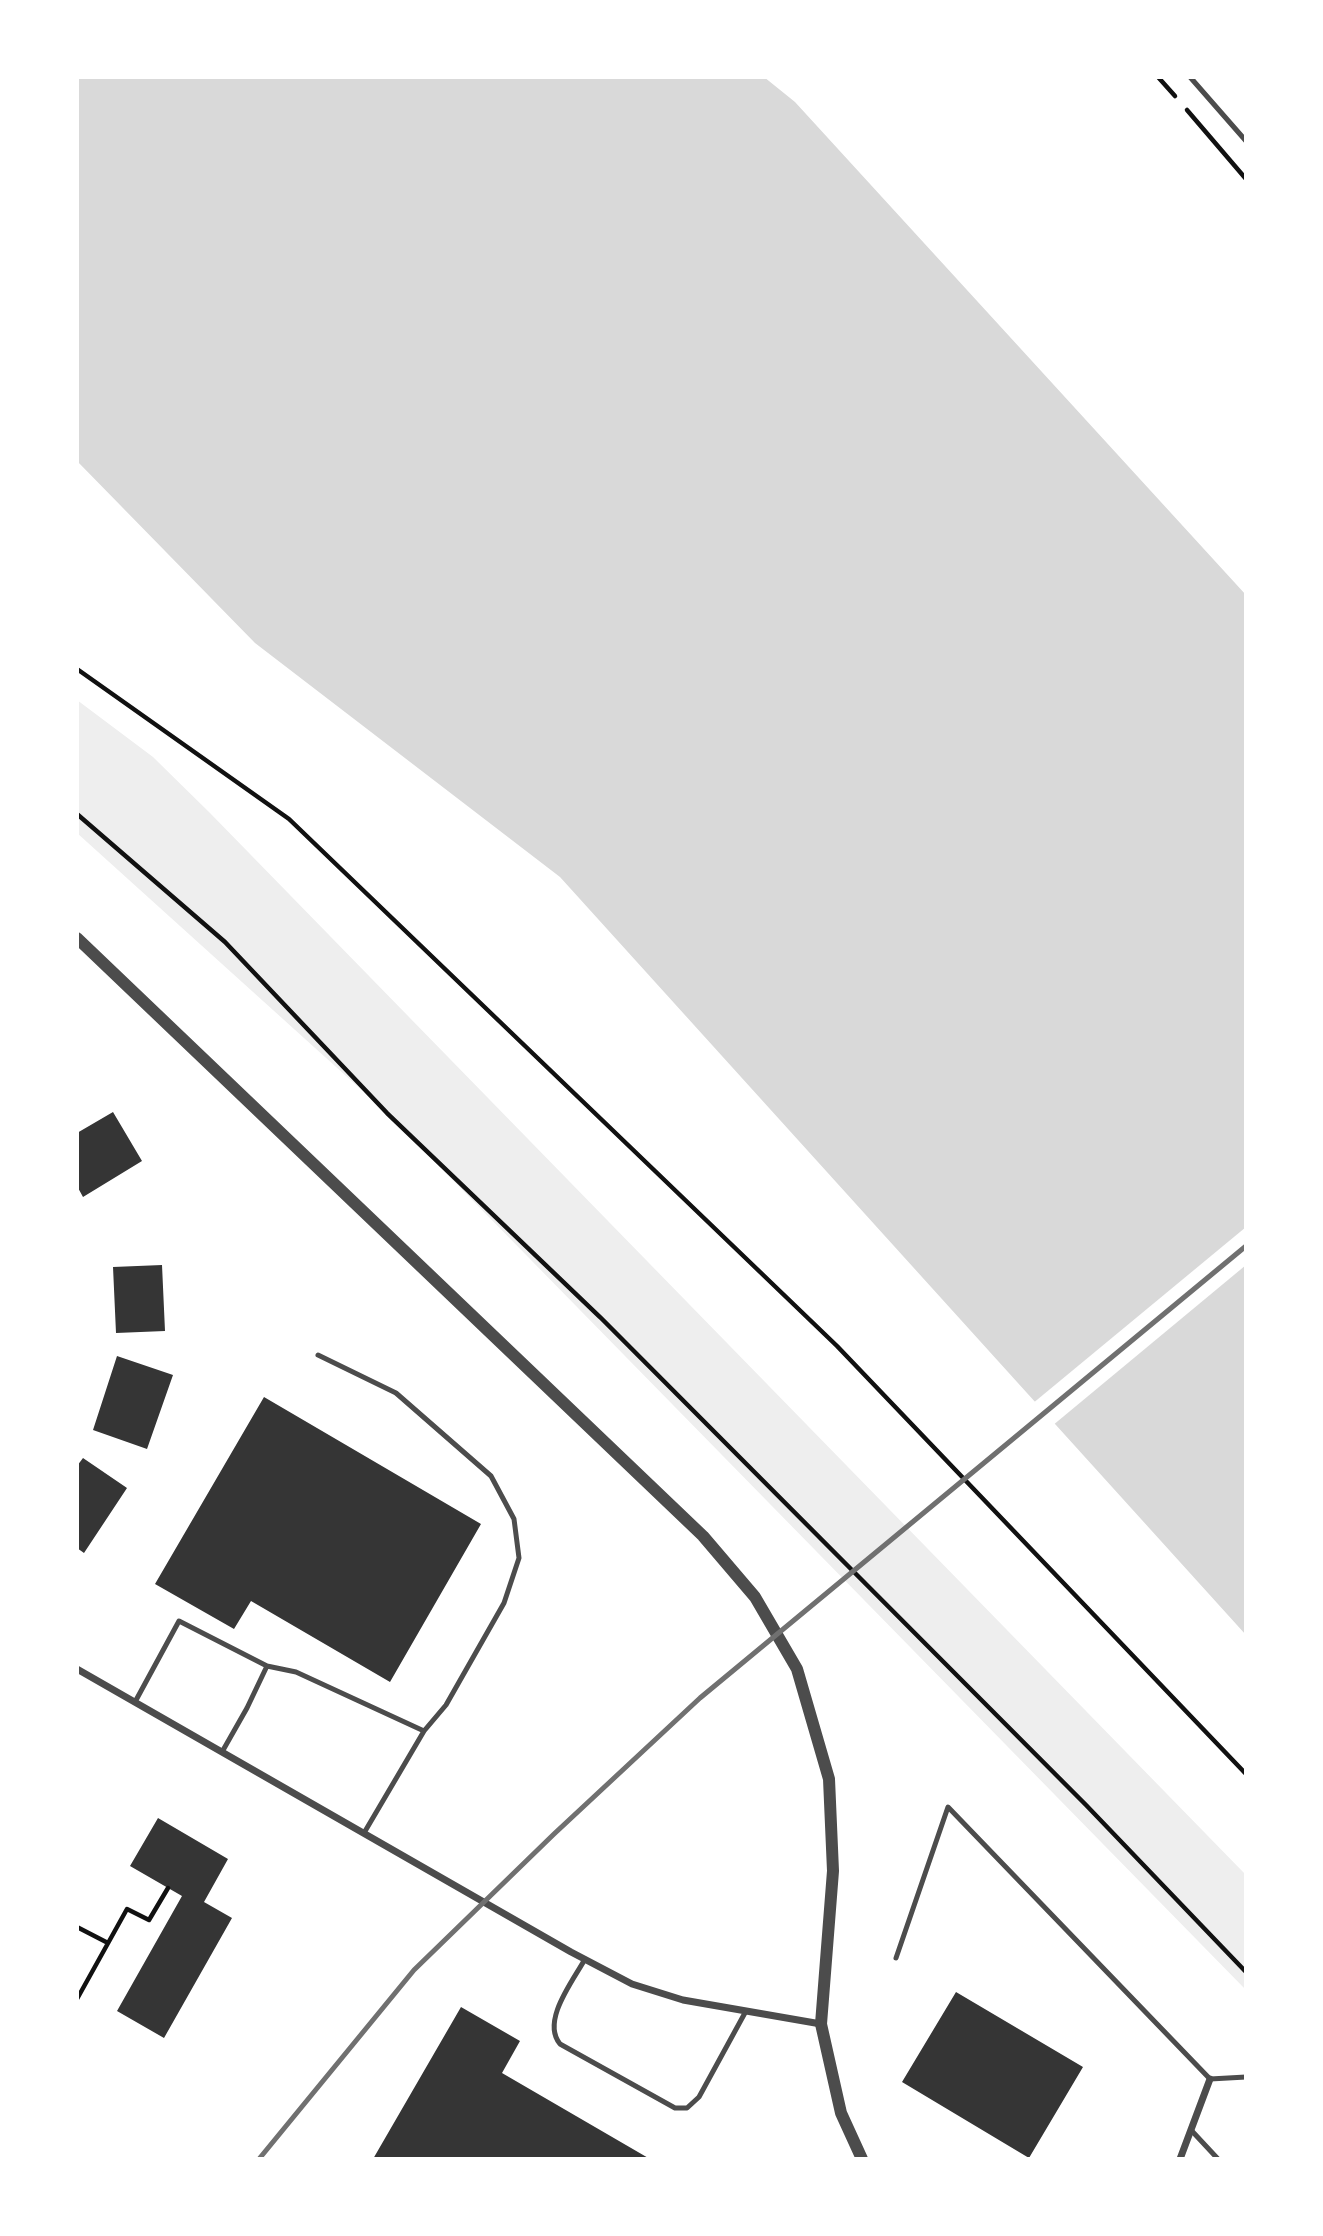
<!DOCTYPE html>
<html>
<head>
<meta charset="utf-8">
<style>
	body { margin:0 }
	#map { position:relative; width:1323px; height:2236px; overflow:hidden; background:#fff; font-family:"Sofia Sans Condensed",sans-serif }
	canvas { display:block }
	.frame { position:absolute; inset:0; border:79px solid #fff; pointer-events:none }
</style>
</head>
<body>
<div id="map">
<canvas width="1323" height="2236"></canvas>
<div class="frame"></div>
</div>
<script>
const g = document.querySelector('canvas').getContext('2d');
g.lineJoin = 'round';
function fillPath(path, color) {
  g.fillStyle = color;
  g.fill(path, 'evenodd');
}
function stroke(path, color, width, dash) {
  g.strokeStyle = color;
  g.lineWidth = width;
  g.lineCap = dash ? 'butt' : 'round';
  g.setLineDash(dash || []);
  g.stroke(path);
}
fillPath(new Path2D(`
	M77,700L153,757L210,813L1246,1875V1990L387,1113L77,833Z`), '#eee');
fillPath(new Path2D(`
	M77,77H764L795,102L1246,595V1635L560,877L255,643L77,461Z`), '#d9d9d9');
fillPath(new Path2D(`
	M1246,1227V1265L1052,1426L1032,1404Z`), '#fff');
fillPath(new Path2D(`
	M113,1112L142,1161L83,1197L77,1186V1133Z
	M162,1265L165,1331L116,1333L113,1267Z
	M117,1356L173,1375L147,1449L93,1430Z
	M264,1397L481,1524L390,1682L251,1601L234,1629L155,1584Z
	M83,1458L127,1488L84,1553L77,1548V1466Z
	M158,1818L228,1859L204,1902L232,1918L164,2038L117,2011L182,1896L130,1866Z
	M956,1992L1083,2067L1029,2158L902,2082Z
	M461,2007L520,2041L502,2073L650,2159H373Z`), '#353535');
stroke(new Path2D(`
	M1158,77L1175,96
	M1187,110L1246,179
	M77,669L289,819L837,1346L1246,1774
	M77,814L225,942L387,1113L600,1317L1086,1805L1246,1972
	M77,1927L108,1943
	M77,1999L127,1909L149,1920L168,1888`), '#111', 4.5);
stroke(new Path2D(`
	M1190,77L1246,141
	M267,1666L296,1672L424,1731L446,1705L504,1603L519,1558L514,1519L491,1476L396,1393L318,1355
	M135,1702L179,1621L267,1666L247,1708L222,1752
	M364,1833L424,1731
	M896,1958L948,1807L1210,2079L1246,2077
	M585,1959C573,1981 541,2021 560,2044L675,2108H687L699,2097L746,2011
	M1191,2130L1218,2159`), '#4c4c4c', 5);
stroke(new Path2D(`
	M77,1669L571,1952L632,1984L683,2000L821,2024
	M1180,2159L1210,2079`), '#4c4c4c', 7);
stroke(new Path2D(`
	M77,938L703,1536L755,1597L797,1669L829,1779L833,1871L821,2024L841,2113L862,2159`), '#4c4c4c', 12);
stroke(new Path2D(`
	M259,2159L414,1970L554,1834L700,1698L1246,1246`), '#707070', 5);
</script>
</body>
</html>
